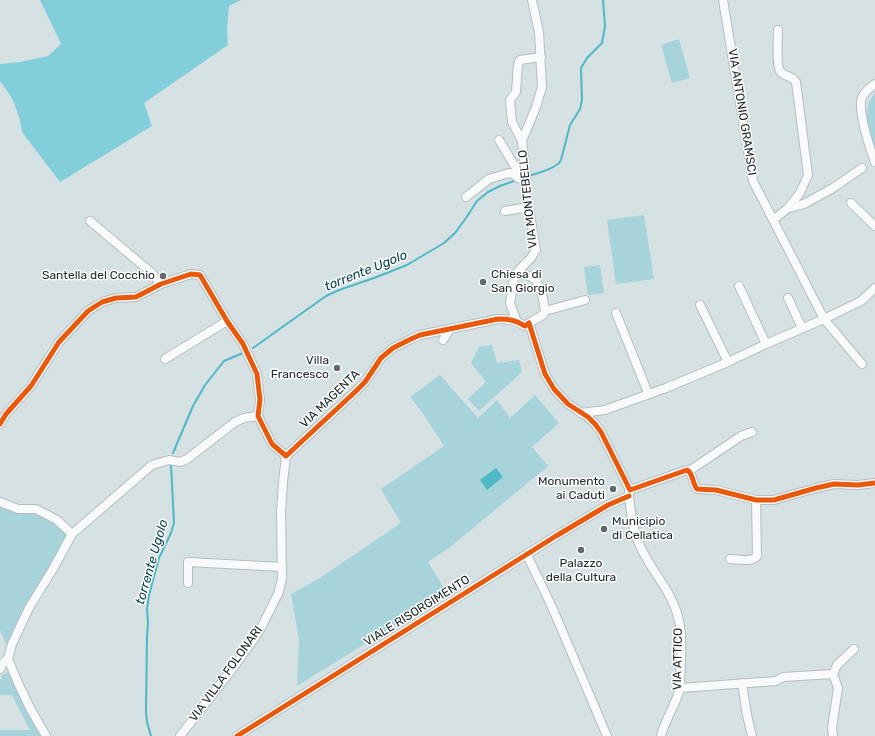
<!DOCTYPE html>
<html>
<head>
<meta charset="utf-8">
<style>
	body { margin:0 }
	canvas { display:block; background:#d6e1e3 }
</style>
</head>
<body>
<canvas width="875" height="736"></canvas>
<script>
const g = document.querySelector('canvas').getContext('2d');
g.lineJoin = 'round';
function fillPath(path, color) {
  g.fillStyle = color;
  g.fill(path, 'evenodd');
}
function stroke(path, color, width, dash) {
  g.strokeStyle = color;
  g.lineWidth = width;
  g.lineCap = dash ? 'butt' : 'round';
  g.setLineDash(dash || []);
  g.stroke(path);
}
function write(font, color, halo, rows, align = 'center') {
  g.font = font + ' Rubik,sans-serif';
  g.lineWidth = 3;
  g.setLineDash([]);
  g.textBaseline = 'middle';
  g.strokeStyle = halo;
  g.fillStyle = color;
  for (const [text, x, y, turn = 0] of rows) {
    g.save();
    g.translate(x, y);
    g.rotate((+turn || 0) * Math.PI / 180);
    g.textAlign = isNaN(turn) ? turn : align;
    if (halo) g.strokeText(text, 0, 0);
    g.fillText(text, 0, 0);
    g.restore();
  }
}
fillPath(new Path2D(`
	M679,39L690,78L672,83L661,45Z
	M875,93V154L869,140L866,119L869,102Z
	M644,215L654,279L616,284L607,220Z
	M600,265L604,293L588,295L584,267Z
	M492,345L497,363L519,360L522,372L479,411L468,399L486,382L471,363L479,347Z
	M440,375L478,418L497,400L510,418L535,395L559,423L532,447L548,466L449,548L428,562L447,593L297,686L299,639L291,594L320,578L401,523L381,489L444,446L422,412L410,397Z
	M0,505L36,512L55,522L68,534L27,605L6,644L0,630Z
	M10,671L18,694L41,736H0V730H30L12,695H0V682L2,675Z`), '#a7d3db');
fillPath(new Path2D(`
	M40,0H241L229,6L227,29L228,45L144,103L152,126L60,182L22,132L20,120L14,103L10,95L0,81V64L20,62L48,56L61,44Z`), '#82ceda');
fillPath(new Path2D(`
	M496,468L503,477L487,490L480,480Z`), '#4fb8c7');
stroke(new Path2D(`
	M529,176C538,173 558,168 561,160L570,125L580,109L582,100L581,68L587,58L602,43L605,26L603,0
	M253,348L326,296L339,290L374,278L407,265L444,243L455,233L466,218L477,201L488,192L500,186L517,180
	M173,453L193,406L205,385L224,361L243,353
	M151,736L147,722L146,712L147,637L148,623L147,609L149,595L159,558L171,533L174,523L171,465`), '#4fb8c7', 2);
const minor = new Path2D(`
	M723,0L753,181L824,319L862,364
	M875,84C870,87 865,92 862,97C857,110 870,149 875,162
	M499,140L522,178
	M522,141L512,122L510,100L516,92L518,64L520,60L541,57
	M466,197L489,179L509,173L513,174L518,178L523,179L525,181
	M851,203L875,226
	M788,208L804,204L833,188L862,168
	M505,211L529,207
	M773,220L788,208L800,193L808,175L796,82C791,75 784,77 780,71C776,66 778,38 778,30
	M90,221L103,232L153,274L161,284
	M516,274C520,275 525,274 529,276C542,280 543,300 545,311
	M739,286L766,344
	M788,298L802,328
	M700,305L728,362
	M616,313L648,393
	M517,322L512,309L510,303L514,278L518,271L531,258L536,250L525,185L526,176L522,141L536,107L542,87L539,32L532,0
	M529,323L543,315L545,311L585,300
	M443,340L450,329
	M165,359L227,321
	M581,413L605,410L666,388L728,362L766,344L824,319L861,301L875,288
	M0,424L6,414L31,386L59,342L88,311L102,302L116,298L136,297L161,284L191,274L200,275L227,321L243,344L257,374L260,400L258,416L272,444L286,456
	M286,456L355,392L365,382L381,358L393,348L411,339L420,335L498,319C509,319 515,320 525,326L529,323L545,374L554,389L568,404L588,417L595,424L601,432L630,490L687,470C694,474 692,484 697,489L716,490L756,500H774L816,488L834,484L858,485L875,483
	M689,471L741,436L752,432
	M629,492V496C631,514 633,533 642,550C653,573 672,592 678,617C684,639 680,665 680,688C676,705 665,719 661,736
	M0,502L18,509H36L57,520L72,534
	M527,555L552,607L607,736
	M730,559C739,559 751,563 757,556L756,500
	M188,583V562L282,567
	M0,669C2,665 4,660 8,659
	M742,683L747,715L752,736
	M680,688L776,681L783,677L833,674
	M46,736L30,708L19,685L8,659L12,644L29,608L53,569L72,534L152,465L169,460L180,462L187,459L235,422L244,418L258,416
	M180,736L233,668L254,639L262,626L278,594L282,579L281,511L283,482L286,456
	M237,736L556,536L608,505L629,496
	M833,736L832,728L838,688L833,674L837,665L854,649`);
stroke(minor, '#b4bdbf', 10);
stroke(minor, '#f9fafb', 8);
stroke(new Path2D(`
	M0,424L6,414L31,386L59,342L88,311L102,302L116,298L136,297L161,284L191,274L200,275L227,321L243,344L257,374L260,400L258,416L272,444L286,456L355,392L365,382L381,358L393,348L411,339L420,335L498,319C509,319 515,320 525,326L529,323L545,374L554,389L568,404L588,417L595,424L601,432L630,490L687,470C694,474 692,484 697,489L716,490L756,500H774L816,488L834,484L858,485L875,483
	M237,736L556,536L608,505L629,496`), '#e8590c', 5);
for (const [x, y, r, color] of [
	[163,276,4,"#626b6c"],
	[483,282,4,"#626b6c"],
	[337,368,4,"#626b6c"],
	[613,489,4,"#626b6c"],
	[604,529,4,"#626b6c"],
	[581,550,4,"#626b6c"]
]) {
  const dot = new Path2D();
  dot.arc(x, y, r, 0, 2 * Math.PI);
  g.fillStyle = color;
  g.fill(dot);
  stroke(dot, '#fff', 1.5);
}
write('12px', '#232b2c', '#fff', [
	["VIA ANTONIO GRAMSCI",742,112,81],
	["VIA MONTEBELLO",528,199,-96],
	["VIA MAGENTA",330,399,-44],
	["VIALE RISORGIMENTO",417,611,-32],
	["VIA ATTICO",678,659,-89],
	["VIA VILLA FOLONARI",226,674,-54]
]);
write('12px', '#232b2c', '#fff', [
	["Chiesa di",491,275,"left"],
	["San Giorgio",491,289,"left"],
	["Santella del Cocchio",155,276],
	["Villa",329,361],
	["Francesco",329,375],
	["Monumento",605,482],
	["ai Caduti",605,496],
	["Municipio",612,522,"left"],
	["di Cellatica",612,536,"left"],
	["Palazzo",581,564,"center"],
	["della Cultura",581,578,"center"]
], 'right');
write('italic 13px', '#054149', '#fff', [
	["torrente Ugolo",366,271,-22],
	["torrente Ugolo",152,562,-74]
]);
</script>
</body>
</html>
